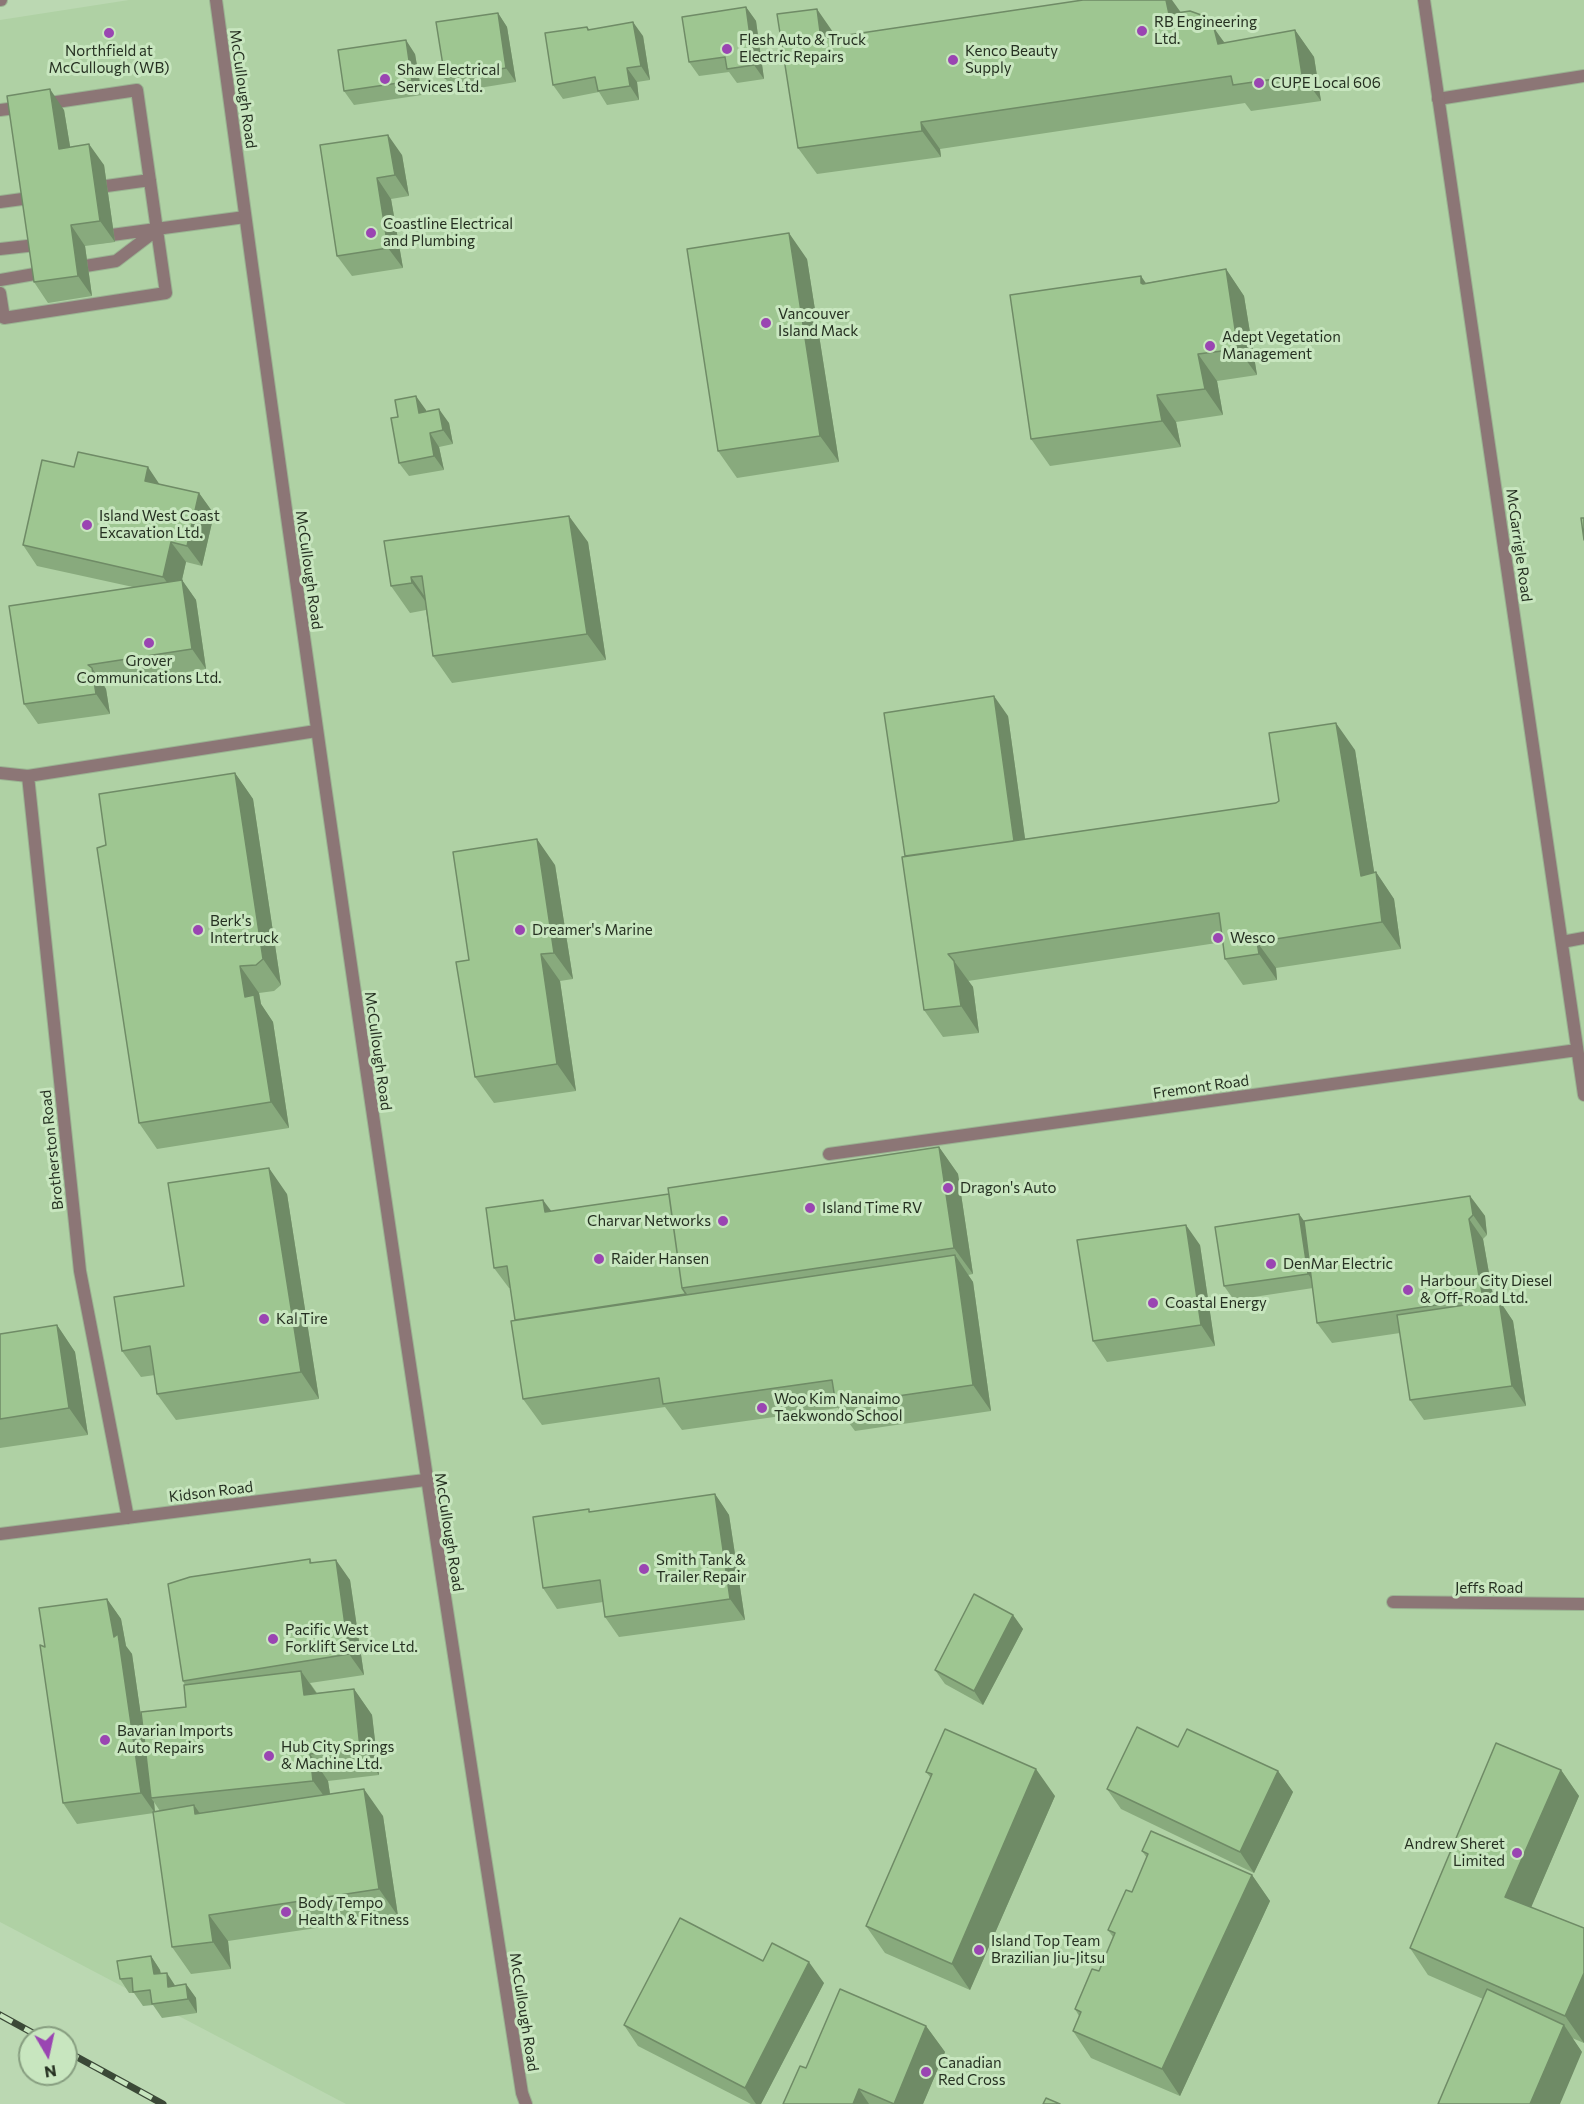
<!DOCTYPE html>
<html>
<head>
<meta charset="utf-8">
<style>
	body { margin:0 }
	#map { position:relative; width:1584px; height:2104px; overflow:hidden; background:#bbd8b2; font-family:Commissioner,sans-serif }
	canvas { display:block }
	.north { position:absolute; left:18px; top:2026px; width:60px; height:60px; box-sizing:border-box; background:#c8e6bf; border:2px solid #879e80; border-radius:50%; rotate:171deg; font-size:16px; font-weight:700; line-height:24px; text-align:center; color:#263122 }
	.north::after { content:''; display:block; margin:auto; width:21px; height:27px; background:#9a45b2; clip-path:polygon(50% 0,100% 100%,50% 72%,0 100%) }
</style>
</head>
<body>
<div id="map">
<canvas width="1584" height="2104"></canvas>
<div class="north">N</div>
</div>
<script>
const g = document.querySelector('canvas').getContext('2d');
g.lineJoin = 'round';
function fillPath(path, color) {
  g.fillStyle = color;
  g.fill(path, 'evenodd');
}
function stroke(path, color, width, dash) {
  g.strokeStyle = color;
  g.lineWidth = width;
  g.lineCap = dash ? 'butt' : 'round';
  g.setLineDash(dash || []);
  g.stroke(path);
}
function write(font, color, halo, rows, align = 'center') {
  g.font = font + ' Commissioner,sans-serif';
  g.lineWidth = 6;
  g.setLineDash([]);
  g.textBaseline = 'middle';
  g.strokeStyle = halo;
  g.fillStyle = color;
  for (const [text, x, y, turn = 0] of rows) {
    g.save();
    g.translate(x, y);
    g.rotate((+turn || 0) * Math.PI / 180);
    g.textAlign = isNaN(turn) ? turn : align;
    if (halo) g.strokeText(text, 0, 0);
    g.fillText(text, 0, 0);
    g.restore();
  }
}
fillPath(new Path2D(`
	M129,0H1584V2104H346L0,1922V20Z`), '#afd1a4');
const service = new Path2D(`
	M1438,99L1584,76
	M0,110L23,107
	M92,188L150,180
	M0,202L37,197
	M97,237L245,217
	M0,249L45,244
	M73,268L116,261L158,229
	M0,280L46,272
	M0,293L4,318L166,293L137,90L43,104`);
const minor = new Path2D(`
	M216,0C310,699 412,1397 522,2093L526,2104
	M1424,0L1584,1095
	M0,773L28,776L316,731
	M28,776L80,1271L128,1518
	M1562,942L1584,938
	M829,1154L1577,1050
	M0,1534L425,1480
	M1393,1602L1584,1604`);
const tertiary = new Path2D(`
	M0,0H1`);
stroke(service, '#9ab392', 14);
stroke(minor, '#9ab392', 14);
stroke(tertiary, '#9ab392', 14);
stroke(service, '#8c7676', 12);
stroke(minor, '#8c7676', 12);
stroke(tertiary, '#8c7676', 12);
const rail = new Path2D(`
	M0,2015L42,2038
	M66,2051L163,2104`);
stroke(rail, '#3b4937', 7);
stroke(rail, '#c8e6bf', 4.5, [14]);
fillPath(new Path2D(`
	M746,7L756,21L764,79L737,83L729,72L699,76L689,62Z
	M1181,12L1204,16L1212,28L1225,43L1295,30L1314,57L1321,101L1251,111L1245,103L940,149L941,157L817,174L798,148L835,35V37Z
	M498,13L507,27L516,82L454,92L445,78Z
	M587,27L589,29L643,36L650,80L637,82L639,100L607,105L599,92L563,99L553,85Z
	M415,54L422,95L354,105L344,91Z
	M64,110L70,147L104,165L115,242L85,246L92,296L48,303L34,282Z
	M320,145L402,155L409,196L391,199L403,268L352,276L337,256Z
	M807,259L839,462L737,478L718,451Z
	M1226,269L1244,296L1257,375L1217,381L1223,415L1176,422L1181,447L1050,466L1031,439L1146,283Z
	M426,410V412L449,423L453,444L439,447L444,470L409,476L399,463Z
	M74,467L199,493L214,514L202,566L186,562L182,580L196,600L206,669L104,685L106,689L110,714L38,724L24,704L133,587L37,566L23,545Z
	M384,541L588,542L606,660L452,683L433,656L426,610L410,613L391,586Z
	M1008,716L1025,839L1276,803L1355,750L1374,872H1376L1394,899L1401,949L1276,968L1277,980L1243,985L1225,959L1223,942L968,981L973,987L979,1033L943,1037L924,1010L905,857Z
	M235,773L253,799L281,985L274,991L259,993L261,1004L273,1022L289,1128L157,1149L139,1123L106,845Z
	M555,865L573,979L560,981L576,1091L494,1103L475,1077L469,960Z
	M939,1147L958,1174L973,1274L968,1275L973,1282L991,1411L855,1431L838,1408L682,1430L665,1407L542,1425L523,1399L515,1320L511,1288H509L494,1268L552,1211L669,1194Z
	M287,1194L319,1399L176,1420L157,1394L155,1375L141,1377L122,1351Z
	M1470,1196L1485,1216L1487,1235L1483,1239L1494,1301L1499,1300L1513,1321L1526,1406L1424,1420L1410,1400L1400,1333L1332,1343L1317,1323L1313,1288L1234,1300L1224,1286L1299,1214L1304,1221Z
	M1200,1245L1215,1346L1107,1362L1093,1341Z
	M57,1325L75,1352L88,1435L0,1448V1334Z
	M715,1494L729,1515L745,1620L619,1637L605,1617L603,1602L557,1609L543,1588L591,1512Z
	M310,1559L312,1563L350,1580L364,1675L310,1683L317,1693L354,1689L372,1715L379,1775L328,1781L330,1794L383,1816L398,1916L228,1941L231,1969L191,1974L172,1947L154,1813L77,1824L63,1803L45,1647L107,1599L121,1619L126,1646L132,1654L142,1724L186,1707L185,1685L183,1681ZM154,1802L160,1811L155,1812Z
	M1013,1615L1023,1629L983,1705L945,1684L935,1670Z
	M1178,1747L1278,1771L1293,1792L1254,1873L1121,1809L1107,1789Z
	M1561,1770L1579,1796L1531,1907L1584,1928V2043L1572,2038L1582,2052L1483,1999L1428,1975L1410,1948Z
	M926,1772L1055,1796L970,1990L885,1953L866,1926L931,1778Z
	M1142,1851L1252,1875L1270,1901L1180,2096L1091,2058L1073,2031L1079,2016L1075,2009L1099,1971L1113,1937L1108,1930L1132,1892L1147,1858Z
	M151,1956L160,1970L161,1974L175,1986L186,1984L196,1998L197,2013L162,2018L153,2005L143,2006L134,1993H129L120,1979Z
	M763,1961L824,1983L761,2104H751L638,2046L624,2025Z
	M926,2026L945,2052L923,2104H783Z`), '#88aa7d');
fillPath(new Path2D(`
	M1166,0H1172L1182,14H1169Z
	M746,7L756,21L764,79L754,65Z
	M817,9L835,35L840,65L821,39Z
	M498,13L507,27L516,82L506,68Z
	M1204,16L1215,33L1214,28L1233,55L1218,44Z
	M633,22L643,36L650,80L641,66Z
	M1295,30L1314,57L1321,101L1302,75Z
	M406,40L415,54L422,95L412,81Z
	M627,68L637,82L639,100L630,86Z
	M50,89L64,110L74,170L59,149Z
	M921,122L940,149L941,157L922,131Z
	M388,135L402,155L409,196L395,175Z
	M89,144L104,165L115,242L100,221Z
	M377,178L391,199L403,268L388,248Z
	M71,225L85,246L92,296L78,276Z
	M789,233L807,259L839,462L820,436Z
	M1226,269L1244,296L1257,375L1238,349Z
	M1141,276L1159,302L1141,283Z
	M1198,354L1217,381L1223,415L1205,389Z
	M1157,395L1176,422L1181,447L1162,421Z
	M416,396L426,410L429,427L419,413Z
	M439,409L449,423L453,444L443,430Z
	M430,433L439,447L444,470L434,456Z
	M148,467L162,488L145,481Z
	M199,493L214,514L202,566L187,546Z
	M569,516L588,542L606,660L587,634Z
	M171,542L186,562L178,597L163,577Z
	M411,577L430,604L431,609L412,583Z
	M182,580L196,600L206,669L192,649Z
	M92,668L106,689L110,714L96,694Z
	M994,696L1008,716L1029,867L1015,847Z
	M1336,723L1355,750L1379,903L1361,876Z
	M235,773L253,799L281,985L263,959Z
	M537,839L555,865L573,979L554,953Z
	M1376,872L1394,899L1401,949L1382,922Z
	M1257,942L1276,968L1277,980L1259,954Z
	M541,954L560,981L576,1091L557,1064Z
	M954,961L973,987L979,1033L961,1006Z
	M240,966L259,993L261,1004L273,1022L289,1128L271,1102L245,997Z
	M939,1147L958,1174L973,1274L954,1248Z
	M269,1168L287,1194L319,1399L301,1372Z
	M1470,1196L1485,1216L1487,1235L1473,1215Z
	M543,1200L558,1220L545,1212Z
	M1299,1214L1309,1228L1318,1288L1308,1274Z
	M1469,1219L1483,1239L1497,1319L1483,1298Z
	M1186,1225L1200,1245L1215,1346L1201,1325Z
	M955,1255L973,1282L991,1411L973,1385Z
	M1499,1300L1513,1321L1526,1406L1512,1386Z
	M57,1325L75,1352L88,1435L69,1408Z
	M715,1494L729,1515L745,1620L730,1599Z
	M336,1560L350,1580L364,1675L349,1654Z
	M107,1599L121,1619L126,1646L132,1654L153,1798H151L154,1802L155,1813L141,1793Z
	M1013,1615L1023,1629L983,1705L974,1691Z
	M301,1671L319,1697L304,1695Z
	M354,1689L372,1715L379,1775L360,1748Z
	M310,1754L328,1781L332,1807L313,1781Z
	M1036,1769L1055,1796L970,1990L952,1964Z
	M1561,1770L1579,1796L1524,1924L1505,1897Z
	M1278,1771L1293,1792L1254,1873L1240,1852Z
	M364,1789L383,1816L398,1916L379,1889Z
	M194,1805L212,1831L195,1814Z
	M1252,1875L1270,1901L1180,2096L1162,2069Z
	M209,1915L228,1941L231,1969L213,1942Z
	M151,1956L160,1970L163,1988L154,1974Z
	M809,1962L824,1983L761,2104H756L745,2088Z
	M167,1973L176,1987H168Z
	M1584,1973V2043L1565,2016Z
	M186,1984L196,1998L197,2013L188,1999Z
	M1564,2025L1582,2052L1560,2104H1530Z
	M926,2026L945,2052L923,2104H894Z
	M859,2089L869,2104H853Z`), '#6f8b66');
const building = new Path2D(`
	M1083,0H1166L1169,14L1190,11L1204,16L1211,28H1214L1218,44L1295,30L1302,75L1233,85L1231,76L921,122L922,131L798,148L777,14L817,9L821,39Z
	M746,7L754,65L727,69L725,57L689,62L682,17Z
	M498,13L506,68L445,78L436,22Z
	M633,22L641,66L627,68L630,86L598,91L595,77L553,85L545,33L587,27L588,30Z
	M406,40L412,81L344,91L338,50Z
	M50,89L59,149L89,144L100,221L71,225L78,276L34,282L7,96Z
	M388,135L395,175L377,178L388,248L337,256L320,145Z
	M789,233L820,436L718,451L687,249Z
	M1226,269L1238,349L1198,354L1205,389L1157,395L1162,421L1031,439L1010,295L1141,276V283L1143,284Z
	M416,396L419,413L439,409L443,430L430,433L434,456L399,463L391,418L398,417L395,400Z
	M78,452L148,467L145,481L199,493L187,546L171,542L163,577L23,545L42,460L74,467Z
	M569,516L587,634L433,656L422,576L411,577L412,583L391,586L384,541Z
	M1581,518H1584V540Z
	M182,580L192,649L88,665L92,668L96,694L24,704L9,606Z
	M994,696L1014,841L905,856L884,713Z
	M1336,723L1361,876L1376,872L1382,922L1257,942L1259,954L1225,959L1219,913L948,954L954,961L961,1006L924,1010L902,857L1276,803L1279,801L1269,733Z
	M235,773L263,959L256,965L240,966L245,997L254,995L271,1102L139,1123L97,848L106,845L99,794Z
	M537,839L554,953L541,954L557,1064L475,1077L456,962L469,960L453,852Z
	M939,1147L954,1248L682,1288L668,1188Z
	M269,1168L301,1372L157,1394L150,1346L122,1351L114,1297L184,1286L168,1183Z
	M669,1194L682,1288L686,1294L515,1320L507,1266L494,1268L486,1208L543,1200L545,1212Z
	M1470,1196L1473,1215L1469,1219L1483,1298L1317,1323L1304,1221Z
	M1299,1214L1308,1274L1224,1286L1215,1227Z
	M1186,1225L1201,1325L1093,1341L1077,1240Z
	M955,1255L973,1385L836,1405L832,1380L663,1404L659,1378L523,1399L511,1321Z
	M1499,1300L1512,1386L1410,1400L1397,1315Z
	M57,1325L69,1408L0,1419V1334Z
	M715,1494L730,1599L605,1617L600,1580L543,1588L533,1517L589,1509V1512Z
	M310,1559V1563L336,1560L349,1654L183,1681L168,1584L190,1577Z
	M974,1594L1013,1615L974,1691L935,1670Z
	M107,1599L114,1637L118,1634L141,1793L63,1803L40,1645L45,1647L39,1608Z
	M301,1671L304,1695L354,1689L360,1748L310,1754L313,1781L151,1798L141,1712L186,1707L184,1685Z
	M1137,1727L1178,1747L1187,1729L1278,1771L1240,1852L1107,1789Z
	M945,1729L1036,1769L952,1964L866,1926L932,1774L926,1772Z
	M1496,1743L1561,1770L1505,1897L1584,1928V1973L1565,2016L1410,1948Z
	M364,1789L379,1889L209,1915L213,1942L172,1947L153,1812L194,1805L195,1814Z
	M1151,1831L1252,1875L1162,2069L1073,2031L1081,2012L1075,2009L1092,1969L1099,1971L1115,1933L1108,1930L1126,1890L1132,1892L1148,1854L1142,1851Z
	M680,1918L763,1961L772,1943L809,1962L745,2088L624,2025Z
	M151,1956L154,1974L167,1973L168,1987L186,1984L188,1999L152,2004L150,1990L133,1992L132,1978L120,1979L117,1961Z
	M840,1989L926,2026L894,2104L859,2089L853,2104H783L800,2066L806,2068Z
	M1487,1989L1564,2025L1530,2104H1438Z
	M1046,2098L1060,2104H1043Z`);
fillPath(building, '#9ec691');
stroke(building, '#6f8b66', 1.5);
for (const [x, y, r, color] of [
	[1142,31,6,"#9a45b2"],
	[109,33,6,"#9a45b2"],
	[727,49,6,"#9a45b2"],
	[953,60,6,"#9a45b2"],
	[385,79,6,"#9a45b2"],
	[1259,83,6,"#9a45b2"],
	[371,233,6,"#9a45b2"],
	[766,323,6,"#9a45b2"],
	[1210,346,6,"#9a45b2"],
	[87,525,6,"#9a45b2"],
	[149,643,6,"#9a45b2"],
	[198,930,6,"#9a45b2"],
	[520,930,6,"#9a45b2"],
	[1218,938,6,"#9a45b2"],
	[948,1188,6,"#9a45b2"],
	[810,1208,6,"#9a45b2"],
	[723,1221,6,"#9a45b2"],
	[599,1259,6,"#9a45b2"],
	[1271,1264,6,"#9a45b2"],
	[1408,1290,6,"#9a45b2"],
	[1153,1303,6,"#9a45b2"],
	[264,1319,6,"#9a45b2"],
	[762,1408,6,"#9a45b2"],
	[644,1569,6,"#9a45b2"],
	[273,1639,6,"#9a45b2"],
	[105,1740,6,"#9a45b2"],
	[269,1756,6,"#9a45b2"],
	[1517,1853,6,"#9a45b2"],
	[286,1912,6,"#9a45b2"],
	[979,1950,6,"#9a45b2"],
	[926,2072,6,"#9a45b2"]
]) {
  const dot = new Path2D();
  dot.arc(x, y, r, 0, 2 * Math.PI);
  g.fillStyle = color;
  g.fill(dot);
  stroke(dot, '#c8e6bf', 2);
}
write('15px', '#263122', '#c8e6bf', [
	["RB Engineering",1154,22],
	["Ltd.",1154,39],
	["Flesh Auto & Truck",739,40],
	["Electric Repairs",739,57],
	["Northfield at",109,51,"center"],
	["McCullough (WB)",109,68,"center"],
	["Kenco Beauty",965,51],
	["Supply",965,68],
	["Shaw Electrical",397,70],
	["Services Ltd.",397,87],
	["CUPE Local 606",1271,83],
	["Coastline Electrical",383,224],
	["and Plumbing",383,241],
	["Vancouver",778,314],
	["Island Mack",778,331],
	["Adept Vegetation",1222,337],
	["Management",1222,354],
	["Island West Coast",99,516],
	["Excavation Ltd.",99,533],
	["Grover",149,661,"center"],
	["Communications Ltd.",149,678,"center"],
	["Berk's",210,921],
	["Intertruck",210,938],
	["Dreamer's Marine",532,930],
	["Wesco",1230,938],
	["Dragon's Auto",960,1188],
	["Island Time RV",822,1208],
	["Charvar Networks",711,1221,"right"],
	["Raider Hansen",611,1259],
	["DenMar Electric",1283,1264],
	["Harbour City Diesel",1420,1281],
	["& Off-Road Ltd.",1420,1298],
	["Coastal Energy",1165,1303],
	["Kal Tire",276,1319],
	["Woo Kim Nanaimo",774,1399],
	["Taekwondo School",774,1416],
	["Smith Tank &",656,1560],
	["Trailer Repair",656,1577],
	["Pacific West",285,1630],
	["Forklift Service Ltd.",285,1647],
	["Bavarian Imports",117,1731],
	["Auto Repairs",117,1748],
	["Hub City Springs",281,1747],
	["& Machine Ltd.",281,1764],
	["Andrew Sheret",1505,1844,"right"],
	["Limited",1505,1861,"right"],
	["Body Tempo",298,1903],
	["Health & Fitness",298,1920],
	["Island Top Team",991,1941],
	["Brazilian Jiu-Jitsu",991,1958],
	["Canadian",938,2063],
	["Red Cross",938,2080]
], 'left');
write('15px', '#263122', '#c8e6bf', [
	["McCullough Road",243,89,82],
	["McGarrigle Road",1519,545,82],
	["McCullough Road",309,570,82],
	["McCullough Road",378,1051,82],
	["Fremont Road",1201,1087,-8],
	["Brotherston Road",52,1150,-96],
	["Kidson Road",211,1492,-7],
	["McCullough Road",449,1532,81],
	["Jeffs Road",1489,1588],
	["McCullough Road",524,2012,81]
]);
</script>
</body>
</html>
